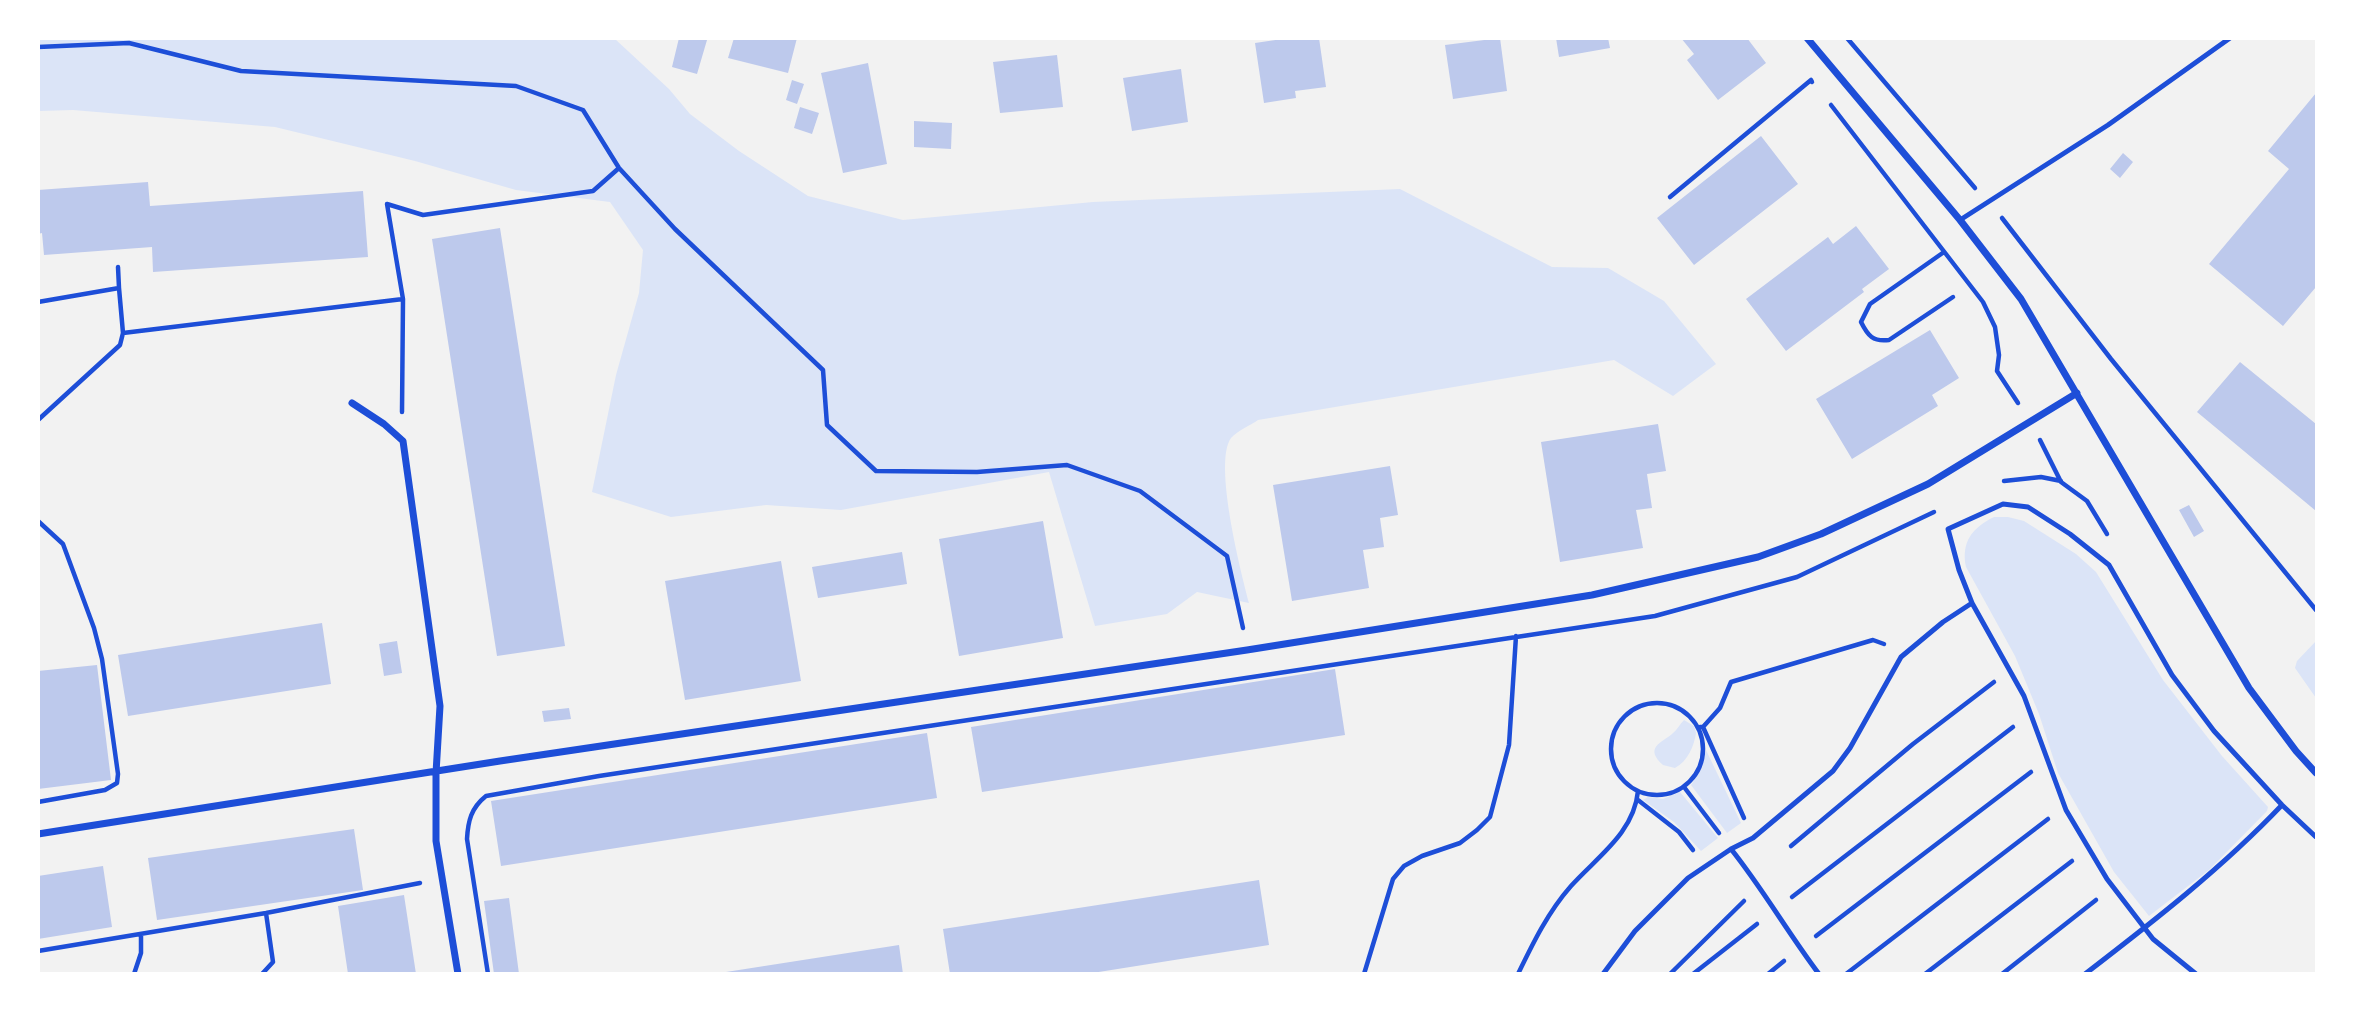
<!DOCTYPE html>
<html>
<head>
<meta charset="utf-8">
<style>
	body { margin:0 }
	#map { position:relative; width:2355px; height:1012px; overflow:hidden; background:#f2f2f2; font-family:"Fira Sans",sans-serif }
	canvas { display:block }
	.frame { position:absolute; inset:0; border:40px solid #fff; pointer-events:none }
</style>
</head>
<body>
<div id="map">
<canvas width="2355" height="1012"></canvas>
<div class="frame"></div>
</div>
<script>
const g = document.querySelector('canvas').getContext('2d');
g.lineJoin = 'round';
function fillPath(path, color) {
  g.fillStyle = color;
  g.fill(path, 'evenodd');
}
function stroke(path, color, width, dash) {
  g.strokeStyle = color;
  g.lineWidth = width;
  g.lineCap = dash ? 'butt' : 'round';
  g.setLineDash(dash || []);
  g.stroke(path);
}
fillPath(new Path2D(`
	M38,39H615L669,89L690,114L739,151L808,196L903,220L1093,202L1400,189L1552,267L1608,268L1664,301L1716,364L1673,396L1614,360L1258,420C1251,425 1237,431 1231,438C1213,463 1241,572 1249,603L1197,592L1167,614L1095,626L1049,472L841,510L766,505L671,517L592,492L616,375L639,293L643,250L610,202L516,190L415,161L275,127L73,110L39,111Z
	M1994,517H2008L2024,521L2076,554L2096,572L2163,680L2222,756L2268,807L2267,811L2209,870L2149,916L2114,872L2058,773L2039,714L2015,656L1966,567C1961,542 1972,528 1994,517Z
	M2316,641V698L2295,668L2297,661Z
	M1684,720L1694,726L1696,733C1694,746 1688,761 1675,768L1663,765C1644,748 1661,743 1672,734C1677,730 1680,724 1684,720Z
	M1706,750L1741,823L1727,833L1691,785L1702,768Z
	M1680,792L1718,838L1701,851L1674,822L1643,800L1648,797L1663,799Z`), '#dbe4f7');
fillPath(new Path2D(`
	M679,38L707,40L697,74L672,67Z
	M734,38H797L788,73L728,58Z
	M1289,38H1319L1326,87L1295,91L1296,98L1264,103L1255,43Z
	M1500,38L1507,91L1453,99L1445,45Z
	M1556,38H1608L1610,48L1559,57Z
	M1681,38H1747L1766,63L1718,100L1687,60L1694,54Z
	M1057,55L1063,107L1000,113L993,62Z
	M868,63L887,164L843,173L821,73Z
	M1181,69L1188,122L1132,131L1123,78Z
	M792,80L804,84L797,104L786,100Z
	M2316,93V287L2283,326L2209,264L2289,169L2268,151Z
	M800,107L819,113L812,134L794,128Z
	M914,121L952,123L951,149L914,147Z
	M1761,136L1798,184L1694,265L1657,218Z
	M2123,153L2133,162L2120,178L2110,169Z
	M148,182L150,206L363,191L368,257L153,272L152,247L44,255L42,233L38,234V190Z
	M1856,226L1889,269L1862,289L1864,292L1786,351L1746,299L1828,237L1833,244Z
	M500,228L565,646L497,656L432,239Z
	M1930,330L1959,378L1932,395L1938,406L1852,459L1816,399Z
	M2240,362L2316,424V511L2197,412Z
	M1658,424L1666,471L1647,474L1652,508L1636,510L1643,548L1560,562L1541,442Z
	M1390,466L1398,515L1380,518L1384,547L1363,550L1369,588L1292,601L1273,485Z
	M2189,505L2204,531L2194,537L2179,510Z
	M1043,521L1063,638L959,656L939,539Z
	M902,552L907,584L818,598L812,567Z
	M781,561L801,681L685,700L665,581Z
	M322,623L331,684L128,716L118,655Z
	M397,641L402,673L384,676L379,644Z
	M97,665L111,780L38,789V671Z
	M1335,669L1345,735L982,792L971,727Z
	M569,708L571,719L544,722L542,711Z
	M927,733L937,798L501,866L491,801Z
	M354,829L363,890L157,920L148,858Z
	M103,866L112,927L38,939V876Z
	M1259,880L1269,945L1086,974H950L943,929Z
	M404,895L416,974H348L338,906Z
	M509,898L519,974H494L484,901Z
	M899,945L903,974H726V972Z`), '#bdc9ec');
stroke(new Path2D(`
	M1847,38L1975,188
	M38,47L129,43L241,71L516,86L583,110L619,168L675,229L823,370L827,425L876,471L977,472L1067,465L1140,491L1227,556L1243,628
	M1831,105L1983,302L1995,327L1999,355L1997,371L2018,403
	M1670,197L1811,80L1812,82
	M2002,218L2111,359L2316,610
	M1944,252L1870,304L1861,322C1868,336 1873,342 1889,340L1953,297
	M118,267L119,288
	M38,302L119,288L123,333L120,345L38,420
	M123,333L403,299
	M402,412L403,299L387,204L423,215L593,191L619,168
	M2040,440L2061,482L2087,501L2107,534
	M2004,481L2041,477L2061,481
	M38,521L63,544L94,628L102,659L118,774L117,783L105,790L38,802
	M1611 749a46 46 0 1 1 92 0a46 46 0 1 1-92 0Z
	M1700,727H1703L1744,818
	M1703,727L1720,708L1731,682L1873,640L1884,644
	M1684,787L1719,833
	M1638,800L1679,832L1693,850
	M1791,846L1913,744L1994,682
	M1792,897L2013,727
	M1816,936L2031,772
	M38,951L266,913L420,883
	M134,974L141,953V934
	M262,974L273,962L266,913
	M488,974L467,839C468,821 471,808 486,796L599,776L1655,616L1797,577L1934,512
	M1364,974L1393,879L1404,866L1422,856L1460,843L1477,830L1490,817L1509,745L1516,636
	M1518,974C1533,943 1548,912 1571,886C1597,857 1634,833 1638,791
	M1670,974L1744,901
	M1693,974L1757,924
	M1768,974L1784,961
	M1846,974L2048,819
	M1925,974L2072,861
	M2002,974L2096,900`), '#1d4ed8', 4.5);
stroke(new Path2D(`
	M1960,220L2108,125L2230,38
	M1972,603L1959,570L1948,529L2003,504L2028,507L2070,534L2109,565L2172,675L2214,731L2282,805L2316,837
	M1731,849C1763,889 1788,933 1819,974
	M1603,974L1635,931L1688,878L1731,849L1753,838L1833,771L1850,748L1901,657L1943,622L1972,603L2024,696L2066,810L2107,879L2153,939L2196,974
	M2085,974C2154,921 2222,868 2282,805`), '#1d4ed8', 5);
stroke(new Path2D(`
	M1807,38L1960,220L2021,299L2249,688L2296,751L2316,773
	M352,403L384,424L403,441L440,706L436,773V841L458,974
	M38,834L500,761L1247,650L1592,595L1758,557L1821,534L1928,484L2077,393`), '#1d4ed8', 7);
</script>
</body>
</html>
